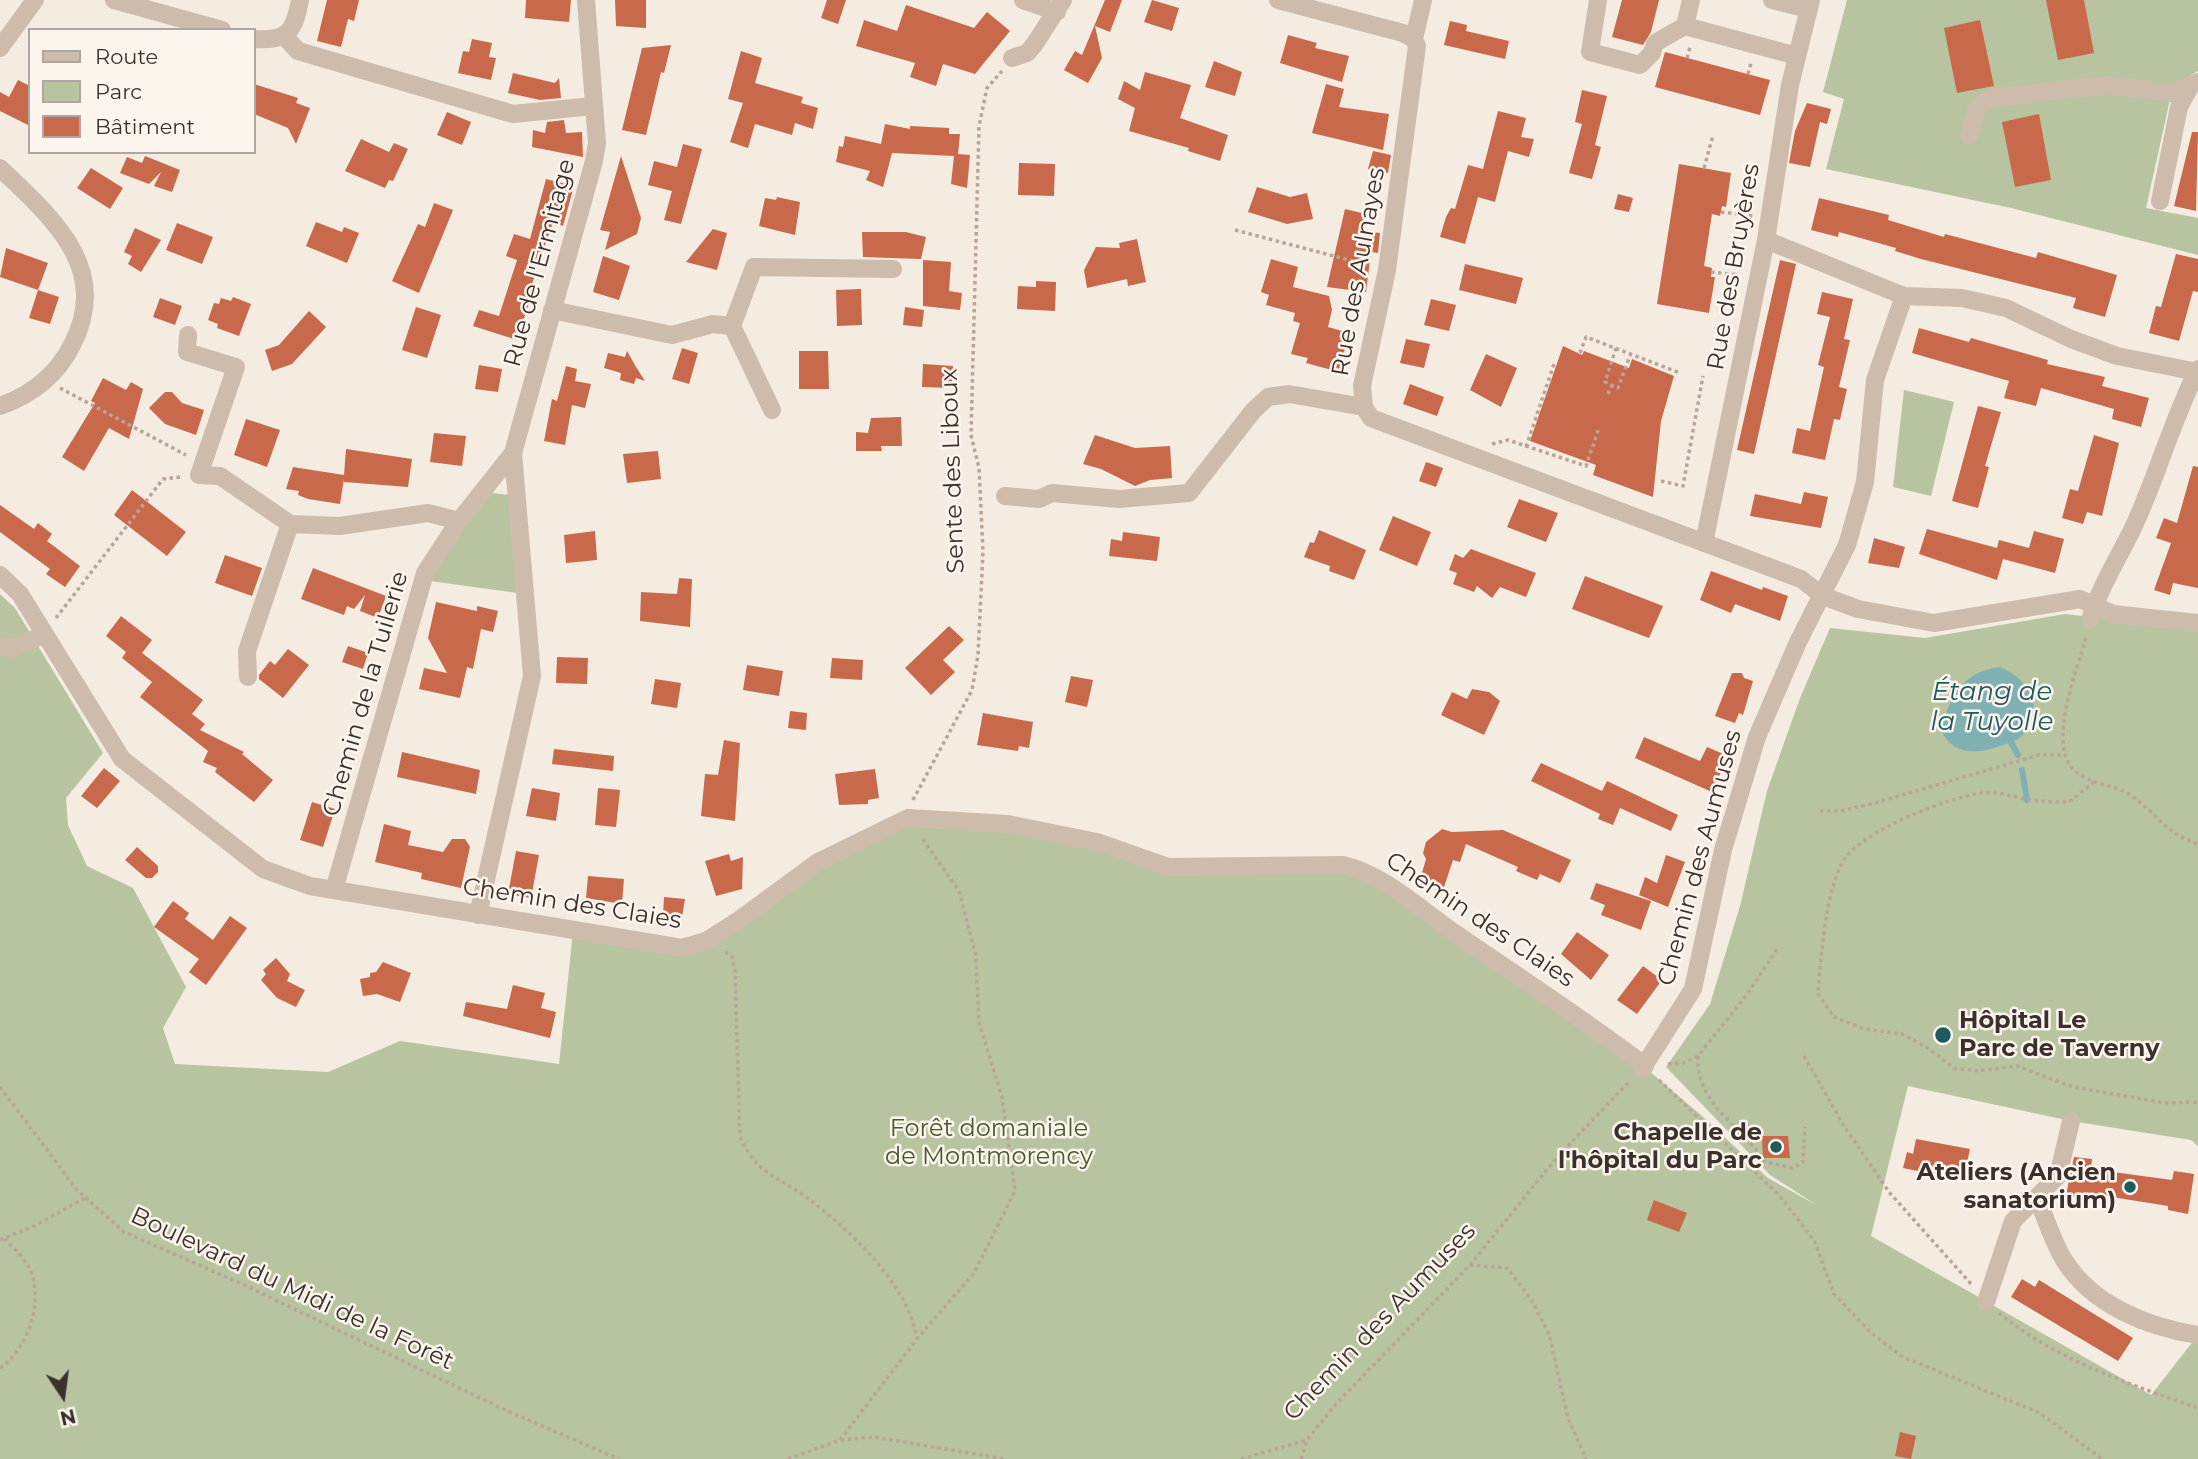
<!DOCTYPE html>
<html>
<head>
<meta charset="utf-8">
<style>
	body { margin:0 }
	#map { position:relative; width:2198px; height:1459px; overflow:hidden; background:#f4ebe1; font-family:Montserrat,sans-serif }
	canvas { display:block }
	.legend { position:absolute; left:28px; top:28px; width:228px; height:126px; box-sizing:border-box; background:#fbf5ee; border:2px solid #aea6a0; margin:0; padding:9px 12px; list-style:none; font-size:21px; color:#3b302b }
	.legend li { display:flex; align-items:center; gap:14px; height:35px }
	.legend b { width:35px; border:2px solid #aea6a0 }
	.north { position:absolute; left:28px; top:1361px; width:70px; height:70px; -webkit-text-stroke:5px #fbf5ee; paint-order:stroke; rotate:167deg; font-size:19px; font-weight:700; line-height:28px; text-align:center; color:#3b302b }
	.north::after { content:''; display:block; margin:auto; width:24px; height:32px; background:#3b302b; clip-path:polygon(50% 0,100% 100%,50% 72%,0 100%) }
</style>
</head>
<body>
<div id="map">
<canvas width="2198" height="1459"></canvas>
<ul class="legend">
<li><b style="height:9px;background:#cdbbac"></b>Route</li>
<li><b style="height:19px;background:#b8c4a0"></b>Parc</li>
<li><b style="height:19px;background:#c8694b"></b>Bâtiment</li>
</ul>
<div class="north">N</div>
</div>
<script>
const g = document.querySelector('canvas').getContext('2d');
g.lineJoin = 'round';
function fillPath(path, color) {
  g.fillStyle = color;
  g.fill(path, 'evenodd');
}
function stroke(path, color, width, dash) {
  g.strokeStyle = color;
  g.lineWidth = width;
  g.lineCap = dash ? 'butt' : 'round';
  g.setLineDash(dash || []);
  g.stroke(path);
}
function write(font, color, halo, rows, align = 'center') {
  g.font = font + ' Montserrat,sans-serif';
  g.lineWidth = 5;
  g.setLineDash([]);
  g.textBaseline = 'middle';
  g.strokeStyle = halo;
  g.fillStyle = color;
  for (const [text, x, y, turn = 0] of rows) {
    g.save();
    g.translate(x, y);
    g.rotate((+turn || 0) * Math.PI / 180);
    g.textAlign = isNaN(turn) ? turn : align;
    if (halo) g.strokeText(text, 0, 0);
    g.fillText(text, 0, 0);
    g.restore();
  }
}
fillPath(new Path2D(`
	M1847,0H2198V71L2173,86L2146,208L2198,218V255L2011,208L1826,169L1844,99L1823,92Z
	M1904,390L1954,402L1931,496L1893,487Z
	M492,493L510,495L525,594L423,580Z
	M0,594L15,608L103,753L66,798L68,825L87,866L133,888L186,987L163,1028L175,1064L328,1072L400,1041L559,1064L573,932L682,948L908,818L1008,824L1160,864L1343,865L1628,1053L1702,1116L1768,1178L1818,1206L1770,1175L1666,1067L1710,1004L1740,906L1767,791L1800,698L1830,628L1925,638L2065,614L2198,629V1146L2191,1140L2071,1121L1908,1086L1871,1236L2151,1395L2198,1335V1459H0Z`), '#b8c4a0');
fillPath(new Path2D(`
	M1999,667C2027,677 2047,708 2023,735C2018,740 2010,743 2003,745C1978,755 1950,756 1940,727C1954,694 1961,673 1999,667Z`), '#7fb0b2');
stroke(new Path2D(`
	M2011,742L2018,755
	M2022,770L2027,800`), '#7fb0b2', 6);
fillPath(new Path2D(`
	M327,0H359L354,21L348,19L341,47L317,41Z
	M526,0H571L569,22L525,18Z
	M615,0H646V28L616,26Z
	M827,0H846L838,24L821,18Z
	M1105,0H1122L1110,32L1095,26L1102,58L1088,83L1064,70L1075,51L1082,55Z
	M1152,0L1179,8L1172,31L1144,22Z
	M1622,0H1659L1651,32L1643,45L1612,37Z
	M2046,0H2084L2094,53L2058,60Z
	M906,5L974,28L987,12L1010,31L975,74L943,64L936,86L910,77L915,63L856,46L864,20L897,31Z
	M1980,20L1994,86L1957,93L1944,28Z
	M1450,21L1467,25L1466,31L1509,41L1505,59L1444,45Z
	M1288,35L1317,43L1315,48L1349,56L1342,82L1280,63Z
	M472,39L492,43L489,57L496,58L491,80L458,73L463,51L469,52Z
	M671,45L664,73L661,72L646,135L622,130L642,48Z
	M741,51L762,58L755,83L803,97L801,103L818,108L813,129L795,123L792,135L755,124L748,148L730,142L743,103L728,99Z
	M1665,52L1770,80L1760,115L1655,87Z
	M1214,61L1242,72L1235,96L1205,87Z
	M1145,72L1191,85L1180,118L1228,135L1220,161L1188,151L1189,148L1129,131L1135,108L1118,99L1124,81L1140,90Z
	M513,73L555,83L559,78L561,98L540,100L508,93Z
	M18,80L30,86V126L0,111V92L9,97Z
	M254,84L298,98L296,103L310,108L296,144L288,128L254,114Z
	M1326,84L1344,89L1339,107L1389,114L1383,150L1312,133Z
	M1582,90L1607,96L1595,145L1601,147L1592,179L1569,173L1582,124L1575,122Z
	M1807,103L1831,109L1827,124L1820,122L1810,167L1789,163L1795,131Z
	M1498,111L1526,118L1521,137L1534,139L1529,157L1508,151L1495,202L1478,197L1465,244L1440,237L1446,217L1451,208L1455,209L1468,165L1483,169Z
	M447,112L471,122L462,145L437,135Z
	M2039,114L2051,180L2015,187L2002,122Z
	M564,120L566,133L582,132L583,157L532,147L533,130L545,133L547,122Z
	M885,124L910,129V126L949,128V134H960L958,154L970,155L967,188L951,184L954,156L892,153L883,187L866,180L870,171L836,162L839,146L843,147L845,136L881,144Z
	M2192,132H2198L2196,211L2174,206Z
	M361,139L389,152L394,143L408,149L393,181L389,180L385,188L345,171Z
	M683,144L702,149L681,224L664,220L672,191L648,185L654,161L677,167Z
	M1373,151L1391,155L1388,173L1368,169Z
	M145,156L180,170L172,192L154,186L161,172L149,184L120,173L127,157L142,163Z
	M621,156L641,218L637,234L605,250L610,232L600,230Z
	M1019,163L1055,164L1054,196L1018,195Z
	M1679,164L1731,173L1726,207L1722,206L1720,216L1712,214L1704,266L1712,268L1711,277H1715L1709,313L1657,304Z
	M91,168L123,188L110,209L77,188Z
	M546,179L574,186L563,226L553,222L532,284L535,285L517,340L473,326L479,310L499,316L517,260L506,256L514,234L530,239Z
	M1257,187L1290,197L1307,193L1313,219L1287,224L1248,212Z
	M1618,194L1633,198L1629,212L1614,209Z
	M777,197L800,202L795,235L759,226L765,198L776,200Z
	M1819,198L1889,215L1888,220L1944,237L1945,234L2036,258L2038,252L2117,275L2105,317L2073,308L2076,298L1921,259L1895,251L1896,248L1839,232L1838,237L1811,230Z
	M434,203L453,210L419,293L392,281L418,224L425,227Z
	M1345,209L1366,214L1362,231L1380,233L1378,253L1371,252L1366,292L1327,287Z
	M316,222L342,232L344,227L359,233L347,263L306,246Z
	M177,223L213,237L202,264L166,250Z
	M135,228L161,240L141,272L128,264L132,256L124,252Z
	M713,229L727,233L717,270L686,262Z
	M862,232H906L926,237L921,259L863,257Z
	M1137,239L1146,282L1128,286L1127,279L1087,288L1084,270L1096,247L1120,248L1119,243Z
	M6,248L48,263L38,290L0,277Z
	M2176,254L2198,259V292L2193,291L2179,341L2149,333L2156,306L2161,307Z
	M603,256L630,266L619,300L593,292Z
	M1271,259L1298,267L1293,287L1329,296L1332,310L1328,327L1349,333L1339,372L1306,363L1308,358L1291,354L1300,323L1293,321L1295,313L1266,305L1269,295L1261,292Z
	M923,260L951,262L949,291L962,293L960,310L923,306Z
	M1780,260L1796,264L1754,454L1737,450Z
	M1465,264L1523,278L1516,304L1459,290Z
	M1036,281L1056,282L1055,311L1017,309L1018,286L1036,287Z
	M861,289L862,325L837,326L836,290Z
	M38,290L59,297L50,324L29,318Z
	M1822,292L1853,299L1844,339L1850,340L1839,387L1847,389L1840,420L1834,419L1825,460L1792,453L1797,428L1810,431L1824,367L1818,365L1830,317L1817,314Z
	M233,297L251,304L239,336L217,328L218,324L208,320L214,303L219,304L221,298L231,301Z
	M160,298L182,306L175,325L153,317Z
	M1431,299L1456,305L1449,331L1424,325Z
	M416,307L441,315L427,358L402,350Z
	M905,307L924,310L922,327L903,325Z
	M309,311L326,327L292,364L272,371L265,350L279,345Z
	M1919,328L1969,342L1971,338L2048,360L2047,364L2105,377L2102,386L2149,398L2141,427L2112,419L2114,409L2041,388L2036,406L2004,398L2009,381L1912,353Z
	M1406,339L1430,344L1424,368L1400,363Z
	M1563,346L1582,355L1584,351L1629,368L1632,359L1674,376L1661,421L1653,497L1593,475L1596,465L1530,441Z
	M682,348L698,353L689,384L672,379Z
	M627,351L636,367L645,381L636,378L634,384L620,380L621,373L604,368L608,353L625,357Z
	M799,351H828L829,389H799Z
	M1486,354L1517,368L1501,407L1470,390Z
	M923,364L953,366L952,388L922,387Z
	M479,365L502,369L498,392L475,389Z
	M566,366L577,369L575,381L591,384L585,408L572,405L565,445L544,441L552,399L557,401Z
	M103,378L126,390L131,382L143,389L129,439L109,428L84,471L62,457L95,403L91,401Z
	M1410,384L1444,397L1437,416L1403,404Z
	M165,392H172L182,403L204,410L196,435L165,424L149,408Z
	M1978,406L2001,412L1985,466L1989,467L1978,508L1952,501Z
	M901,417L902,446H881L882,451H856V432L868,433L871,418Z
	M246,419L280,430L267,467L234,455Z
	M434,433L466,436L462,466L430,462Z
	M1095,435L1135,448L1170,446L1172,478L1150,480L1135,486L1101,469L1083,464Z
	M2094,435L2119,443L2102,516L2087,512L2083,524L2062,518L2070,489L2078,491Z
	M346,449L412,459L408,487L344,482V479L340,504L308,499L298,495L299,491L286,489L293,467L344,475Z
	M658,451L661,479L627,483L623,454Z
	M1426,462L1443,468L1436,487L1419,481Z
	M2193,466L2198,467V588L2173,583L2170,595L2154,590L2171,543L2156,538L2164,518L2177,523Z
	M132,490L186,532L167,556L114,515Z
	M1804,492L1828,497L1821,528L1750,516L1755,494L1801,504Z
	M1519,499L1558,513L1546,542L1507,527Z
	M0,505L34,529L38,523L52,534L47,541L80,566L65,587L46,574L50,569L0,532Z
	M1393,516L1431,532L1417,566L1379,550Z
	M1927,529L1997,548L1999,540L2029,548L2034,531L2064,539L2055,573L2003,559L1997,580L1919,554Z
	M1319,530L1366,550L1354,580L1329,571L1330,566L1304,557L1310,542L1314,543Z
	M595,531L597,560L566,563L564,535Z
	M1123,532L1160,537L1157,561L1109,556L1111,539L1122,541Z
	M1874,538L1905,547L1899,568L1868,563Z
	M1471,549L1536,573L1526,597L1500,587L1492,598L1477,586L1474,592L1453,584L1457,573L1449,570L1455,554L1463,558Z
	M225,555L262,568L252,596L215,583Z
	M313,568L386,596L378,618L360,611L365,595L354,609L347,606L344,615L301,599Z
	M1711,571L1762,590L1763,587L1788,596L1780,621L1735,604L1731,613L1700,600Z
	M1585,576L1663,606L1649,638L1572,609Z
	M679,578L692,579L690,627L640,621L641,592L677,594Z
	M436,602L477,611V606L498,611L493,632L481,629L473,669L467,667L460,698L419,689L424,668L447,673L428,638Z
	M121,616L152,640L142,653L203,700L192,714L205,724L200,730L244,752L242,754L273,780L254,802L215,772L217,768L203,762L208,751L140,697L152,682L122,658L126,652L106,636Z
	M949,626L964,640L943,660L955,672L931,695L905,668Z
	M348,646L368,653L363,669L342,662Z
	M288,649L309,665L283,698L259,679V675L270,661L275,665Z
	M557,657L588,658L587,684L556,683Z
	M832,658L863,660L862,680L830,678Z
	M747,665L783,671L779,696L743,690Z
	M1732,673H1742L1744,678L1753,681L1743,715L1739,713L1735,723L1715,716Z
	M1071,676L1093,680L1087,707L1065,702Z
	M655,679L681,683L677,708L651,704Z
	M1472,689L1489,692L1500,701L1484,735L1441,715L1452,692L1467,699Z
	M790,711L807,713L806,730L788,728Z
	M983,713L1033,722L1029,748L1019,746L1018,751L977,745Z
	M1644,737L1700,761L1707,747L1728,756L1712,792L1635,758Z
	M724,740L740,743L735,821L701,816L705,774L718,775Z
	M554,749L614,756L613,771L552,764Z
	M402,752L480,770L476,794L397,777Z
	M1541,763L1602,791L1607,781L1678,815L1671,831L1620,808L1613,825L1598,819L1600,814L1531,781Z
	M104,768L120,781L97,808L81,796Z
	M875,769L879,798L868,800V804L839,805L835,774Z
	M532,788L560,793L556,821L526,816Z
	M598,788L620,790L616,827L595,825Z
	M312,802L335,809L323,847L300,840Z
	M384,824L411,831L408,845L443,852L452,839H465L470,847L461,888L421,879L422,873L375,862Z
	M1442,829L1452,832L1503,830L1571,860L1560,883L1540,874L1537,880L1516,871L1518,867L1466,844L1460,862L1453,860L1443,890L1419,883L1426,859L1423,853L1426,842Z
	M137,847L158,866V872L152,878H146L125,860Z
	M516,851L539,855L531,898L508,894Z
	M729,854L731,861L743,857L742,889L716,896L705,861Z
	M1666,855L1685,862L1668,907L1639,895L1645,877L1657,883Z
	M588,876L624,879L622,904L586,898Z
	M1596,883L1651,901L1641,930L1601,915L1605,905L1590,899Z
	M664,897L685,899L682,917L663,915Z
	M173,901L189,913L185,919L213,940L230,916L247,928L206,985L189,972L199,959L154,927Z
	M1577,932L1609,955L1591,980L1561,954Z
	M276,958L290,974L287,981L305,990L296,1007L277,998L261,980L266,974L263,970Z
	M383,962L411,973L400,1002L377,994L363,996L360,979L370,977V973L376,972Z
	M1643,966L1662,980L1637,1014L1617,1000Z
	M513,985L545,993L541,1008L556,1012L550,1038L463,1016L466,1002L507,1009Z
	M1762,1136H1788L1790,1158H1763Z
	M1916,1139L1970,1149L1965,1172L1959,1171L1957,1179L1903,1168L1907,1152L1913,1154Z
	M2074,1157L2092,1159L2091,1169L2172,1180L2174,1171L2194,1174L2188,1214L2168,1210V1206L2087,1193L2086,1198L2066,1195Z
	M1654,1200L1687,1213L1679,1232L1647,1220Z
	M2022,1279L2035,1287L2039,1280L2133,1338L2118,1361L2011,1297Z
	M1900,1432L1916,1436L1911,1459L1895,1456Z`), '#c8694b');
stroke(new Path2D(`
	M1687,58L1690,47
	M1748,74L1751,63
	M1704,168L1713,135
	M1721,212L1753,216
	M1235,230L1368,265
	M1711,272L1739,275
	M1616,348L1605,382L1618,388L1631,353
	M1580,353L1586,337L1680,373
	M60,388L186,455
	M1608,394L1612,385
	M1492,444L1508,440L1586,466L1599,428
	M1526,447L1555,361
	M1661,481L1683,486L1703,376
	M56,618L163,479L180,477
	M2086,638C2077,670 2046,747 2075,771C2091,785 2113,784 2129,794C2157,812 2162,832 2198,844
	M2094,782L2069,802C2056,802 2043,802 2031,800C2016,798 1999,791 1984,793C1950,796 1858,832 1842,863C1825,895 1821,958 1818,994L1834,1017L1864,1029L1902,1034L1928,1048L1954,1068L1978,1071L2017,1066L2073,1087L2165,1103L2198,1102
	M913,800L972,690L978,655L983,551L979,468L971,435L979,126L987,88L1002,71
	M1820,811H1840L1875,803L2039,755H2065
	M725,952L732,957L735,972L740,1137C757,1175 775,1174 806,1197C850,1230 909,1285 917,1339
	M1698,1056C1695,1104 1742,1126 1765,1162L1793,1168L1803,1162L1805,1127
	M1804,1056L1844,1126L1889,1192L1972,1285
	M1668,1064L1683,1063L1698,1056L1746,996L1777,949
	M1659,1080L1780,1196L1815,1242L1834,1294L1871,1333L1903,1357L2040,1413L2102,1459
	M0,1087L77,1190L124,1232L242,1284L503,1409L619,1459
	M0,1240L34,1226L85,1198
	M1470,1265L1507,1268L1531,1299L1549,1334L1568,1418L1586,1459
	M1999,1313C2056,1360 2129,1384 2198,1408
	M0,1368C29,1348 45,1299 29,1267C23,1256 11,1246 4,1238
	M840,1440L917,1339L974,1273L1015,1191L1002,1097L979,1023L976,956L959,891L922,838
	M788,1459L840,1440L874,1437L1005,1459
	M1241,1459L1307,1440L1334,1406L1470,1265L1558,1156L1630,1081
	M1301,1459L1307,1440`), '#b9a596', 3.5, [3.5, 3.5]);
stroke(new Path2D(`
	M114,0L222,30
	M1023,0L1057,12
	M1278,0L1403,33L1414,39L1417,46L1387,270L1362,386L1364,407L1371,418L1801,579L1823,596L1858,609L1934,623L2080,599L2113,614L2198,623
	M1598,0L1590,52L1640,65L1652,53L1655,43L1685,26
	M1691,0L1685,26L1797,56
	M1772,0L1808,9
	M284,36L298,51L513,114L593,106
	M254,39C288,41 294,32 300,0
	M1414,39L1423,0
	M0,48L35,0
	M1012,58L1027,53L1034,45L1063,0
	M1969,136L1977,108L1991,98L2108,85L2172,93L2198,82
	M0,168C52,218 112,268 72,345C57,375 31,395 0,406
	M2160,201L2179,107L2191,85
	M1766,240L1904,296L1962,298L2006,308L2071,339L2117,356L2197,372
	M552,310L672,335L713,324L732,326L772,410
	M732,326L754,267L893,269
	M188,335L187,352L236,367L199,475L220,476L290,524L340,526L428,513L459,521
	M1005,496L1039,499L1052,493L1119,499L1189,493L1253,411L1268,397L1289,394L1364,407
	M1704,543L1766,240L1790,85L1811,0
	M0,575L20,594L122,759L263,869L310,886L682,948L706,941L739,920L818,862L908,818L1008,824L1097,842L1168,867L1343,865C1385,875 1421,910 1456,934C1520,978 1584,1019 1645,1066
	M2090,620C2100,586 2118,559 2133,528C2157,477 2172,420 2198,369
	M0,646L13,649L44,634
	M248,677L247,651L290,524
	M334,890L425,573L459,521L513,453
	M478,915L532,676L513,453L594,161L597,143L586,0
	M1642,1069L1693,989L1723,850L1757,737L1798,642L1847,545L1865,482L1875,380L1904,296
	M2038,1200C2046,1219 2053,1242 2064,1260C2092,1305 2147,1327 2198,1335
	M1986,1302L2013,1221L2058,1176L2071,1121`), '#cdbbac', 18);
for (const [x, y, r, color] of [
	[1943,1035,9,"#1f5a5e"],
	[1776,1147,7,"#1f5a5e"],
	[2130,1187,7,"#1f5a5e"]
]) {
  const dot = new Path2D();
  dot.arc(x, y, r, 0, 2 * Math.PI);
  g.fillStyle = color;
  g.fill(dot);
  stroke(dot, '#fbf5ee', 2.5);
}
write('24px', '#3b302b', '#fbf5ee', [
	["Rue de l'Ermitage",540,263,-75],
	["Rue des Bruyères",1734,267,-80],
	["Rue des Aulnayes",1359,272,-80],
	["Sente des Liboux",953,471,-92],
	["Chemin de la Tuilerie",366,694,-74],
	["Chemin des Aumuses",1700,858,-75],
	["Chemin des Claies",572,904,9],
	["Chemin des Claies",1480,920,34],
	["Boulevard du Midi de la Forêt",292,1289,25],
	["Chemin des Aumuses",1380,1322,-46]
]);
write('bold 24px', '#3b302b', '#fbf5ee', [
	["Hôpital Le",1959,1021,"left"],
	["Parc de Taverny",1959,1049,"left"],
	["Chapelle de",1762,1133],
	["l'hôpital du Parc",1762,1161],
	["Ateliers (Ancien",2116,1173],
	["sanatorium)",2116,1201]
], 'right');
write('24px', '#4a5a2e', '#fbf5ee', [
	["Forêt domaniale",989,1129],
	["de Montmorency",989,1157]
]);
write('italic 26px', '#1f5a5e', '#fbf5ee', [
	["Étang de",1992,692],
	["la Tuyolle",1992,722]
]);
</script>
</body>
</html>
